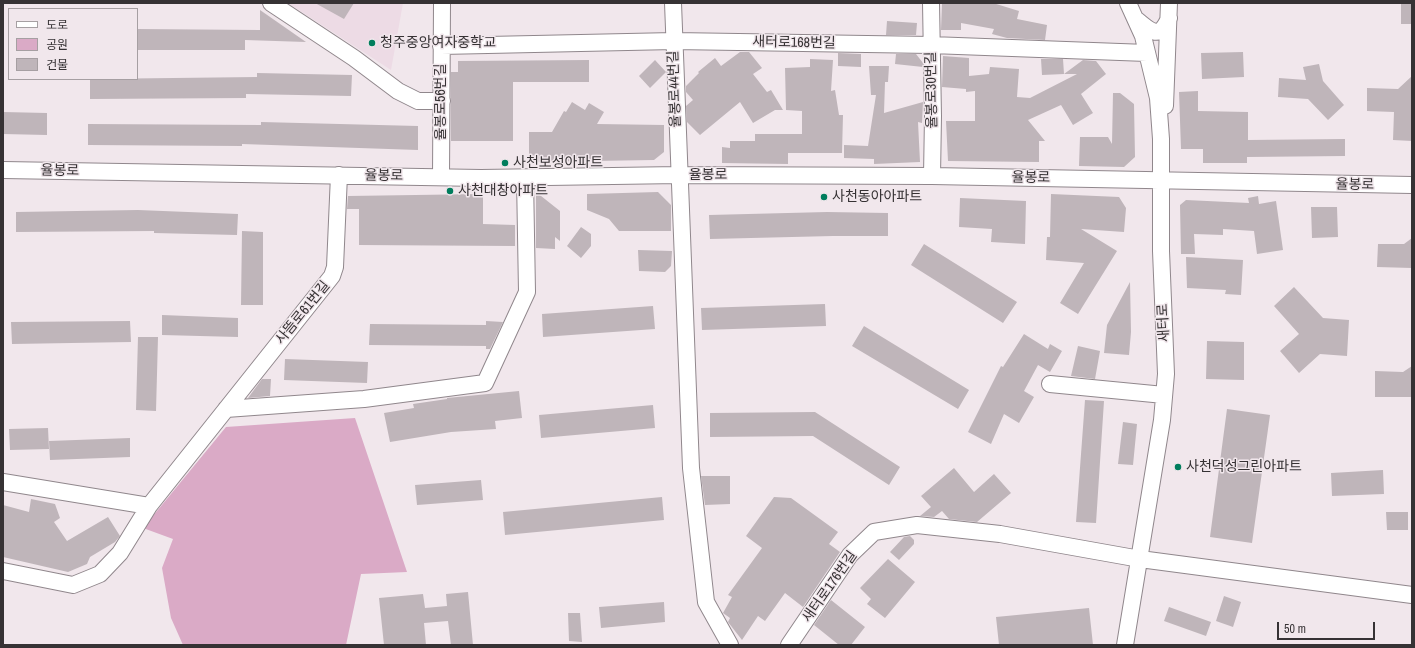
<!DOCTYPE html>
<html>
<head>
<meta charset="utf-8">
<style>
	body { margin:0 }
	#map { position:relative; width:1415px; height:648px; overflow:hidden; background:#f1e7ec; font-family:"Archivo Narrow","Noto Sans KR",sans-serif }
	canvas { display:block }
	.frame { position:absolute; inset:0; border:4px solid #363234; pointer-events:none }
	.legend { position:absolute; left:8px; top:8px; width:130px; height:72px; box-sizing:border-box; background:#f1e7ec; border:1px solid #a69fa2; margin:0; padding:5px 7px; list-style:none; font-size:12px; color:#363234 }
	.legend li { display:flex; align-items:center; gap:8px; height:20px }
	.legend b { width:20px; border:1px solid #a69fa2 }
	.scale { position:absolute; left:1277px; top:622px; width:98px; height:18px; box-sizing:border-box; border:2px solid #363234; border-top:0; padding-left:5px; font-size:12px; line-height:14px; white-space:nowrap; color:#363234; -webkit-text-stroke:3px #f1e7ec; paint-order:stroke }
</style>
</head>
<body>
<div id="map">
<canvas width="1415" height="648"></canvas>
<div class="frame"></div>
<ul class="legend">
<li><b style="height:5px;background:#fff"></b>도로</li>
<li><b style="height:11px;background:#daaac6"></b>공원</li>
<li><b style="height:11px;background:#bfb5ba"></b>건물</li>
</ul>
<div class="scale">50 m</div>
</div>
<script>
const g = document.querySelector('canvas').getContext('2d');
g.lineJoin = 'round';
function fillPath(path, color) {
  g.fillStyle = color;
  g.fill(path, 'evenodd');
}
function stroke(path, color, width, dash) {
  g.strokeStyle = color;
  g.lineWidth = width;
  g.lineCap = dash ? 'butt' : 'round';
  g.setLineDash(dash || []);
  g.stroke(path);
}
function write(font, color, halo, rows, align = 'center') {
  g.font = font + ' "Archivo Narrow","Noto Sans KR",sans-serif';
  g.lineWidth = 3;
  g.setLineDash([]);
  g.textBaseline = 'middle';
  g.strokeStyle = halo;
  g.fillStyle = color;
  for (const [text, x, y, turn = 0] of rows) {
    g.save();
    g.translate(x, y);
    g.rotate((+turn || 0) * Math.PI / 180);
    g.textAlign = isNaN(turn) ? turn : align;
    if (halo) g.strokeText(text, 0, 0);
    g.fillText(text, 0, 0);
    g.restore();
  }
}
fillPath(new Path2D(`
	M288,3H403L391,70Z`), '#eddbe5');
fillPath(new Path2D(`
	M355,418L407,572L361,574L346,645H183L171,618L162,568L173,539L143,528L226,427Z`), '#daaac6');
fillPath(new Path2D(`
	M315,3H354L344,19Z
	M942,3H993L1019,11L1017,19L1047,25L1045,40L1007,38L992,34L994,29L961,23V30H941Z
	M1401,3H1412V24H1401Z
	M260,10L306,42L245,40V50H137V29L260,30Z
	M887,21L917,23L916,35H886Z
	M740,52H749L762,68L753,74L767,92L771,90L783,110H775L753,123L740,102L700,135L687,122L686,106L693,100L686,92V86L699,73L698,72L715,58L721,66Z
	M1243,52L1244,77L1202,79L1201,53Z
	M838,53L861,54V67L838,66Z
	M896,54H916L923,63V67L895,64Z
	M943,56L969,58V76L989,74L990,67L1019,69L1017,97L1030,98L1077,74H1064L1083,60L1096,61L1106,74L1081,94L1093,113L1073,125L1061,105L1028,120L1045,141H1039V162L948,161L946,121H975V91L966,92V89L942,87Z
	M810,59L833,60L831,91L835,90L839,115H843L842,153H788V164L722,163V147L730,148V141H755V134H802V111L786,110L785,68L810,67Z
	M1041,59H1063L1064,74L1042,75Z
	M589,60V82H513V141H451V72H458V61Z
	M655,60L666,72L650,88L639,76Z
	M1319,64L1323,81L1344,105L1328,120L1308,99L1278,97L1279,78L1306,80L1303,67Z
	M869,66H889L888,82H885L884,113L923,102L922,123L918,122L920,162L874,164V159L844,158V145L868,146L876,95H871Z
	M257,73L352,75L351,96L246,94V98L90,99V79L257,77Z
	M1412,76V141L1393,140L1394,112L1367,111V88L1398,89Z
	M1198,91V111L1248,112V140L1345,139V156L1247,157V163H1203V149H1181L1179,92Z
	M1113,93H1120L1134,104L1135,157L1124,167L1079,166L1080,137H1108L1112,144Z
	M572,102L585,110L589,103L604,112L597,124L664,125V152L654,160L529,162V132H552L564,111L566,112Z
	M3,112L47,113V135L3,134Z
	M261,122L418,126V150L242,144V146L88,145V124L261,125Z
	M536,192L560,211V241L555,237V249L536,248Z
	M658,192L671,205V231H619L609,219L587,210V194Z
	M483,194V224L515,225V246L359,245V209H347L348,196Z
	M1051,194L1119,197L1126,208L1124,232L1081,229L1117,251L1078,314L1060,303L1084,263L1046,260L1047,237H1050Z
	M1258,196L1259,204L1276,201L1283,250L1257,254L1254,231L1223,229V235L1194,234L1195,254H1181L1180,205L1186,200L1249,203L1248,198Z
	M960,198L1026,201L1025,244L991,242L992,229L959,227Z
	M1311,207H1337L1338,237L1312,238Z
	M138,210L238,214L237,235L154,233V231L16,232V212Z
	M827,212L888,213V236H833L710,239L709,215Z
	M581,227L591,234V246L581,258L567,246Z
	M242,231L263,232V305H241Z
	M1412,238V268L1377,267L1378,244H1404Z
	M924,244L1017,302L1003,323L911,265Z
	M638,250L672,251L671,266L665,272L639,271Z
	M1186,257L1243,260L1241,295L1225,294L1226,290L1187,288Z
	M1130,282L1131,332L1129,355L1104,353L1107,325Z
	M1294,287L1323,318L1349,320L1347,356L1320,354L1299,373L1280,351L1299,334L1274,306Z
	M825,304L826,326L702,330L701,308Z
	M653,306L655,329L543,337L542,314Z
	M162,315L238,318V337L162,335Z
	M130,321L131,342L12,344L11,322Z
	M486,321L503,322L490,349H486V346L369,345L370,324L486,325Z
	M864,326L969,390L958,409L852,346Z
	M1024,334L1048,349L1050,344L1062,351L1050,372L1038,365L1024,391L1034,397L1019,423L1004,414L991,444L968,432L1001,366L1003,367Z
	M138,337H158L156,411L136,410Z
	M1207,341L1244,342V380L1206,379Z
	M1078,346L1100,351L1095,379L1071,376Z
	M285,359L368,362L367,383L284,380Z
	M1412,366V397H1375V371L1403,372Z
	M262,379H271L270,396L248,398Z
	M519,391L522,418L495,421L496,429L451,432L390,442L384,413L414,408L413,404L447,399V398Z
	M1085,400L1104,401L1096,523L1076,522Z
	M653,405L655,428L541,438L539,415Z
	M1227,409L1270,415L1252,543L1210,537Z
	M815,412L900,467L889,485L813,436L710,437V413Z
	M1123,422L1137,424L1133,465L1118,464Z
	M48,428L49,449L10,450L9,429Z
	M130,438V457L50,460L49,441Z
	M954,468L974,492L994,474L1011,493L977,522L949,519L942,511L934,517L920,516L931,507L921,496Z
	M1383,470L1384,494L1332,496L1331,473Z
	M701,476H730V504L705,505Z
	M481,480L483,500L417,505L415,485Z
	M662,497L664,520L505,535L503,512Z
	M774,497L791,498L838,532L829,544L840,552L803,607L785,593L765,621L758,616L742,640L728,622L730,618L723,613L732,597L728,595L762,548L746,536Z
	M31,499L55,504L60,518L54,522L67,541L108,517L120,536L115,542L90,557L87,564L68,572L3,557V505L29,512Z
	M1386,512H1408V530H1387Z
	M910,536L914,540V544L899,560L890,552L904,537Z
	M888,559L915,582L885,618L867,604L871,599L860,588Z
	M468,592L473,645H451L448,621L424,623L426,645H384L379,598L423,594L425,608L447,606L446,594Z
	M1224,596L1241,602L1233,627L1216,621Z
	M831,600L865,627L851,645H839L814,625Z
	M664,602L665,622L601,628L599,607Z
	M1169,607L1211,622L1206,636L1164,621Z
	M1089,608L1093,645H999L996,617Z
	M568,613H580L582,642L569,641Z`), '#bfb5ba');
const minor = new Path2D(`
	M271,3L354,58L398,91L418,101H442
	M673,3L691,468L706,602L730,645
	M931,3L933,116L932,176
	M1137,20C1151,32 1160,40 1169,18
	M441,46L674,41L931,45L1147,53
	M1165,106L1169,3
	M3,170L481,178L679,175L932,176L1412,185
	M441,177L442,3
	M1050,384L1164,395
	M226,409L364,399L485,383L527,292L525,178
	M3,482L149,506
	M3,571L73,585L100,574L120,553L149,506L332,276L335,267L339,175
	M789,645L850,555L874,532L917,525L1000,534L1140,559L1412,595
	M1125,645L1162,420L1166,374L1161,251V139L1158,98L1143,36L1128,3`);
stroke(minor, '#90878c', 18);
stroke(minor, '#fff', 16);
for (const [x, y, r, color] of [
	[372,43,4,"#007d5d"],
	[505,163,4,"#007d5d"],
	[450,191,4,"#007d5d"],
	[824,197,4,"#007d5d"],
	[1178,467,4,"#007d5d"]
]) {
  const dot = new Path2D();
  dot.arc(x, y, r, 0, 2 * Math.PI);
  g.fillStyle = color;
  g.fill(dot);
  stroke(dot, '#f1e7ec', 1.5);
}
write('14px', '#363234', '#f1e7ec', [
	["청주중앙여자중학교",380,43],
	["사천보성아파트",513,163],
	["사천대창아파트",458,191],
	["사천동아아파트",832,197],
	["사천덕성그린아파트",1186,467]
], 'left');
write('14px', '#363234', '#f1e7ec', [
	["새터로168번길",794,43,1],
	["율봉로44번길",675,89,-92],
	["율봉로30번길",932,90,-91],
	["율봉로56번길",441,102,-90],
	["율봉로",60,171,1],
	["율봉로",708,175],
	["율봉로",384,176,1],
	["율봉로",1031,178,1],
	["율봉로",1355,185,1],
	["사뜸로61번길",303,313,-51],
	["새터로",1164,323,-93],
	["새터로176번길",830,587,-55]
]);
</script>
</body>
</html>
